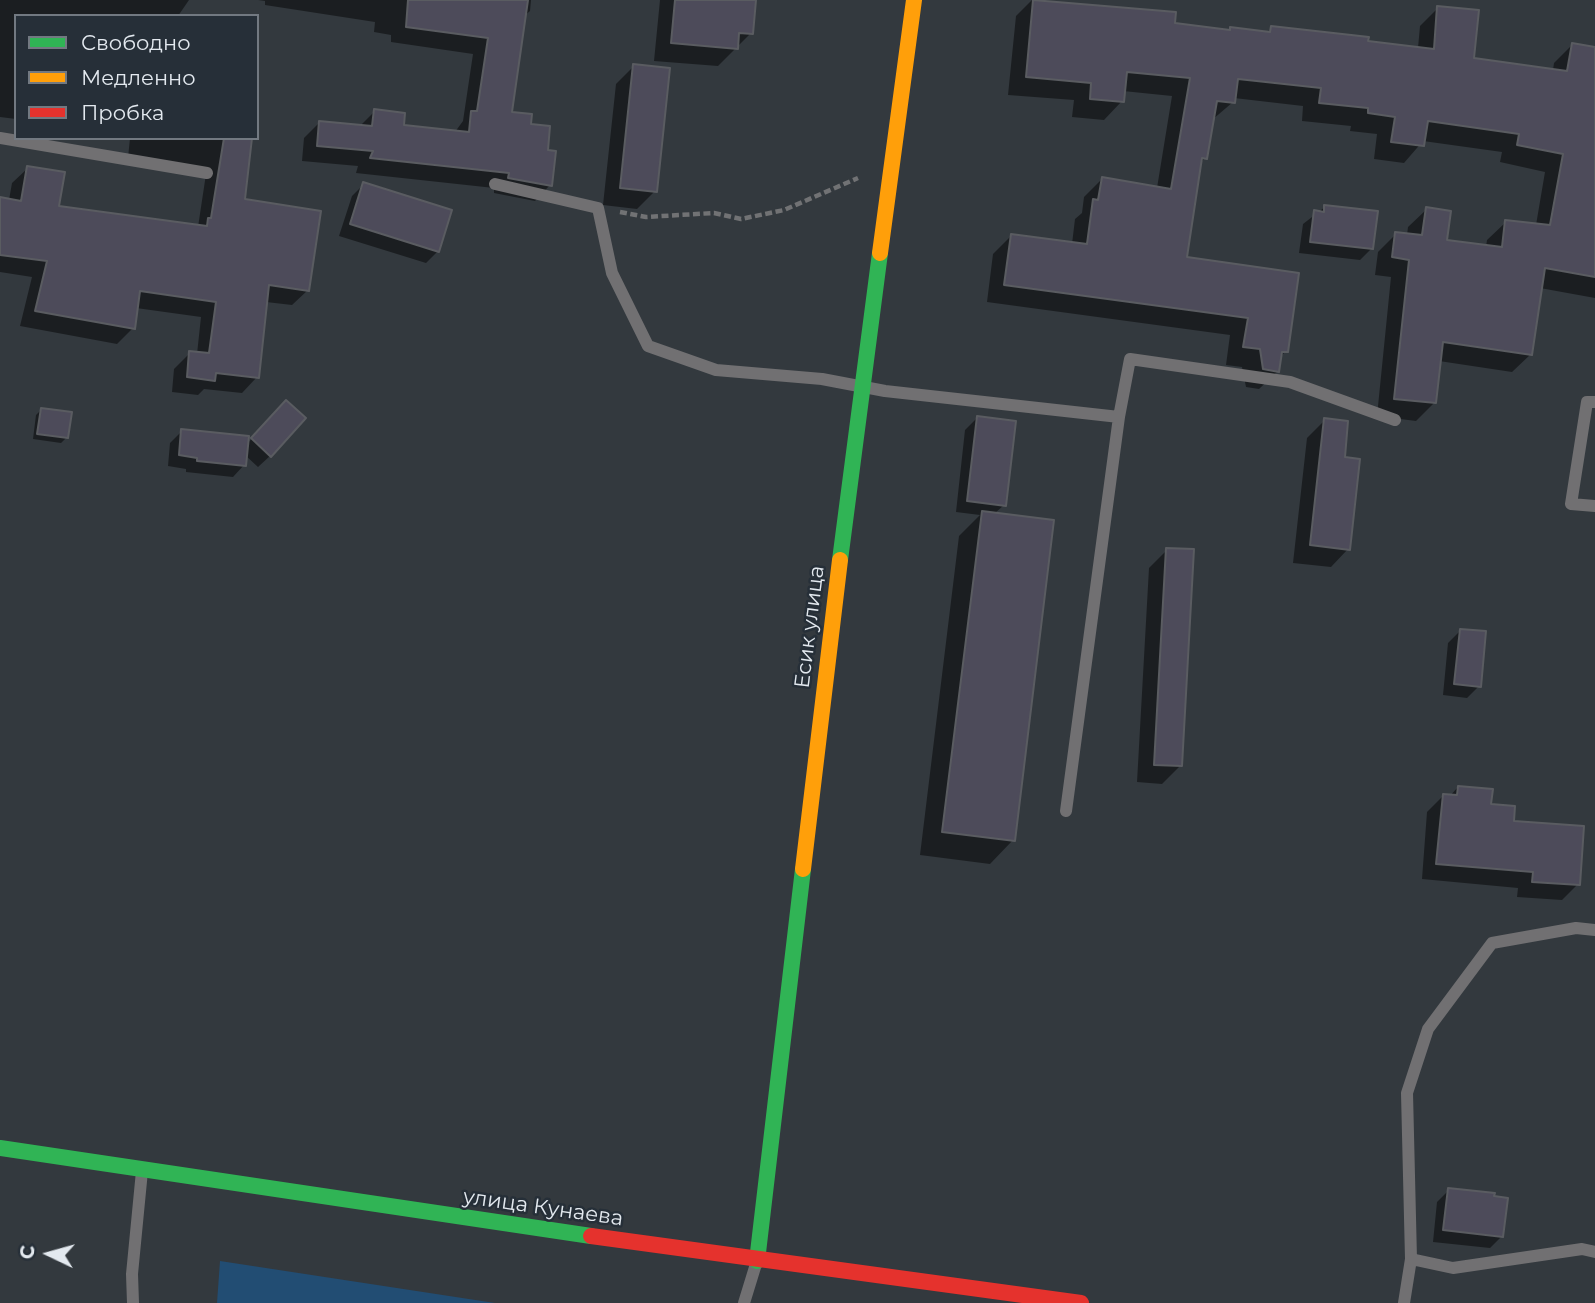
<!DOCTYPE html>
<html>
<head>
<meta charset="utf-8">
<style>
	body { margin:0 }
	#map { position:relative; width:1595px; height:1303px; overflow:hidden; background:#33393e; font-family:Montserrat,sans-serif }
	canvas { display:block }
	.legend { position:absolute; left:14px; top:14px; width:245px; height:126px; box-sizing:border-box; background:#262f38; border:2px solid #727981; margin:0; padding:9px 12px; list-style:none; font-size:21px; color:#e3e9ef }
	.legend li { display:flex; align-items:center; gap:14px; height:35px }
	.legend b { width:35px; border:2px solid #727981 }
	.north { position:absolute; left:14px; top:1219px; width:70px; height:70px; -webkit-text-stroke:5px #262f38; paint-order:stroke; rotate:275deg; font-size:19px; font-weight:700; line-height:28px; text-align:center; color:#e3e9ef }
	.north::after { content:''; display:block; margin:auto; width:24px; height:32px; background:#e3e9ef; clip-path:polygon(50% 0,100% 100%,50% 72%,0 100%) }
</style>
</head>
<body>
<div id="map">
<canvas width="1595" height="1303"></canvas>
<ul class="legend">
<li><b style="height:9px;background:#30b455"></b>Свободно</li>
<li><b style="height:9px;background:#ff9f0a"></b>Медленно</li>
<li><b style="height:9px;background:#e5322d"></b>Пробка</li>
</ul>
<div class="north">С</div>
</div>
<script>
const g = document.querySelector('canvas').getContext('2d');
g.lineJoin = 'round';
function fillPath(path, color) {
  g.fillStyle = color;
  g.fill(path, 'evenodd');
}
function stroke(path, color, width, dash) {
  g.strokeStyle = color;
  g.lineWidth = width;
  g.lineCap = dash ? 'butt' : 'round';
  g.setLineDash(dash || []);
  g.stroke(path);
}
function write(font, color, halo, rows, align = 'center') {
  g.font = font + ' Montserrat,sans-serif';
  g.lineWidth = 5;
  g.setLineDash([]);
  g.textBaseline = 'middle';
  g.strokeStyle = halo;
  g.fillStyle = color;
  for (const [text, x, y, turn = 0] of rows) {
    g.save();
    g.translate(x, y);
    g.rotate((+turn || 0) * Math.PI / 180);
    g.textAlign = isNaN(turn) ? turn : align;
    if (halo) g.strokeText(text, 0, 0);
    g.fillText(text, 0, 0);
    g.restore();
  }
}
fillPath(new Path2D(`
	M220,1261L495,1303H217Z`), '#224d73');
fillPath(new Path2D(`
	M0,0H189L178,16H16V119L0,117Z
	M258,0H531L530,11L523,17L510,114L529,126L546,152L550,185L535,201L494,193V188L356,173L358,166L302,161L304,138L320,122L359,127L375,111L403,126L455,132L463,121L473,54L391,42V35L374,32L375,22L265,5V1Z
	M660,0H754L751,33L718,66L654,61Z
	M1032,0L1174,14L1173,25L1266,33L1272,28L1418,48L1420,26L1438,8L1472,59L1553,70L1554,63L1572,45L1595,48V298L1540,288L1531,354L1512,372L1439,361L1435,402L1416,421L1377,416L1391,277L1375,275L1378,252L1396,234L1407,235L1408,227L1427,209L1445,242L1486,247L1487,240L1506,222L1536,225L1545,172L1500,162L1502,152L1423,141L1404,163L1374,159L1377,134L1350,131L1351,126L1302,121L1303,106L1234,98L1233,102L1212,120L1205,158L1199,164L1185,259L1286,351L1279,358L1278,371L1259,389L1246,387L1242,367L1226,365L1230,335L987,302L993,254L1012,235L1072,244L1075,219L1082,213L1084,197L1102,179L1157,188L1172,96L1123,91L1122,101L1104,120L1072,117L1074,100L1008,95L1016,16Z
	M634,66L655,191L637,209L603,205L616,84Z
	M130,138H249L243,200L308,290L292,305L266,302L257,377L242,393L204,389L198,395L172,392L174,369L190,353L197,354L201,317L136,308L133,328L117,344L20,326L32,277L0,272V199L9,200L12,183L28,168L57,208L198,227L206,174L128,158Z
	M364,184L438,251L426,263L339,236L352,196Z
	M1325,207L1372,248L1360,260L1299,253L1303,224Z
	M42,409L67,437L61,443L33,439L36,415Z
	M274,414L270,456L258,467L245,455L244,465L233,477L186,472V469L168,466L170,443L182,431L246,445Z
	M977,418L1004,505L994,514L1013,840L990,864L920,855L959,536L980,515L956,512L965,430Z
	M1325,420L1343,459L1348,549L1331,567L1293,563L1307,438Z
	M1167,550L1180,766L1162,784L1137,782L1149,568Z
	M1460,631L1479,686L1467,698L1443,695L1448,643Z
	M1458,787L1512,823L1578,884L1562,900L1517,897L1518,888L1422,879L1427,812L1443,796L1449,797Z
	M1449,1190L1502,1236L1490,1248L1433,1242L1437,1202Z`), '#0007');
const building = new Path2D(`
	M408,0H528L512,112L532,114L531,124L550,126L548,150L556,151L552,186L508,178L509,173L370,158L373,151L317,146L319,121L372,126L374,109L405,113L404,125L469,132L471,111H477L488,38L406,27Z
	M675,0H756L753,34L739,33L738,49L671,43Z
	M1033,0L1176,12L1175,23L1230,30V27L1270,32L1271,26L1369,37L1368,41L1434,49L1437,6L1479,10L1474,58L1567,71L1572,43L1595,47V277L1545,268L1532,355L1443,342L1436,403L1394,399L1409,260L1392,257L1395,232L1422,235L1426,207L1451,211L1447,240L1502,247L1505,220L1550,225L1563,154L1517,145L1519,134L1428,121L1424,146L1391,142L1395,117L1368,113V108L1319,103L1321,88L1238,79L1235,103L1217,101L1207,159L1202,158L1187,257L1299,273L1288,352H1282L1279,372L1263,369L1260,349L1243,347L1248,318L1004,285L1011,234L1087,244L1093,199L1098,200L1102,177L1171,189L1190,78L1127,72L1124,102L1090,99L1091,83L1026,77Z
	M633,64L670,68L657,192L620,188Z
	M224,138H252L245,199L321,211L309,291L269,285L259,378L216,373L215,381L187,377L189,351L209,353L216,302L140,291L135,329L35,311L47,261L0,255V197L21,201L27,166L65,172L59,206L207,226L208,218H211Z
	M363,182L452,210L439,252L350,224Z
	M1324,205L1378,211L1373,249L1310,242L1314,210L1324,212Z
	M286,400L306,418L271,457L251,438Z
	M41,408L72,412L68,438L37,434Z
	M977,416L1016,421L1006,506L967,501Z
	M1324,418L1348,421L1345,457L1360,459L1350,550L1310,545Z
	M181,429L249,436L246,466L197,461V458L179,455Z
	M982,511L1054,520L1015,841L942,832Z
	M1166,548L1194,549L1182,766L1154,765Z
	M1460,629L1486,631L1481,687L1454,684Z
	M1458,786L1493,789L1491,804L1515,806L1514,821L1584,826L1580,885L1532,882L1533,872L1436,864L1443,794L1457,795Z
	M1448,1188L1495,1193L1494,1196L1508,1198L1503,1237L1443,1230Z`);
fillPath(building, '#4d4b5a');
stroke(building, '#5a5c61', 2);
stroke(new Path2D(`
	M620,212L646,217L714,213L741,219L784,210L858,178`), '#717274', 4.5, [7, 3.5]);
stroke(new Path2D(`
	M0,138L207,173
	M495,184L598,208L612,273L648,346L716,370L822,379L885,391L1119,417L1066,811
	M1595,402H1587L1571,504L1595,506
	M1119,417L1130,359L1290,382L1395,420
	M1411,1259L1453,1268L1582,1249L1595,1252
	M133,1303L132,1274L142,1171
	M744,1303L756,1264
	M1404,1303L1411,1259L1407,1093L1428,1029L1492,943L1576,928L1595,930`), '#717072', 12);
stroke(new Path2D(`
	M840,560L880,253
	M0,1148L591,1236
	M757,1261L803,869`), '#30b455', 16);
stroke(new Path2D(`
	M880,253L914,0
	M803,869L840,560`), '#ff9f0a', 16);
stroke(new Path2D(`
	M591,1236L1081,1303`), '#e5322d', 16);
write('21px', '#e3e9ef', '#262f38', [
	["Есик улица",810,627,-83],
	["улица Кунаева",543,1208,8]
]);
</script>
</body>
</html>
